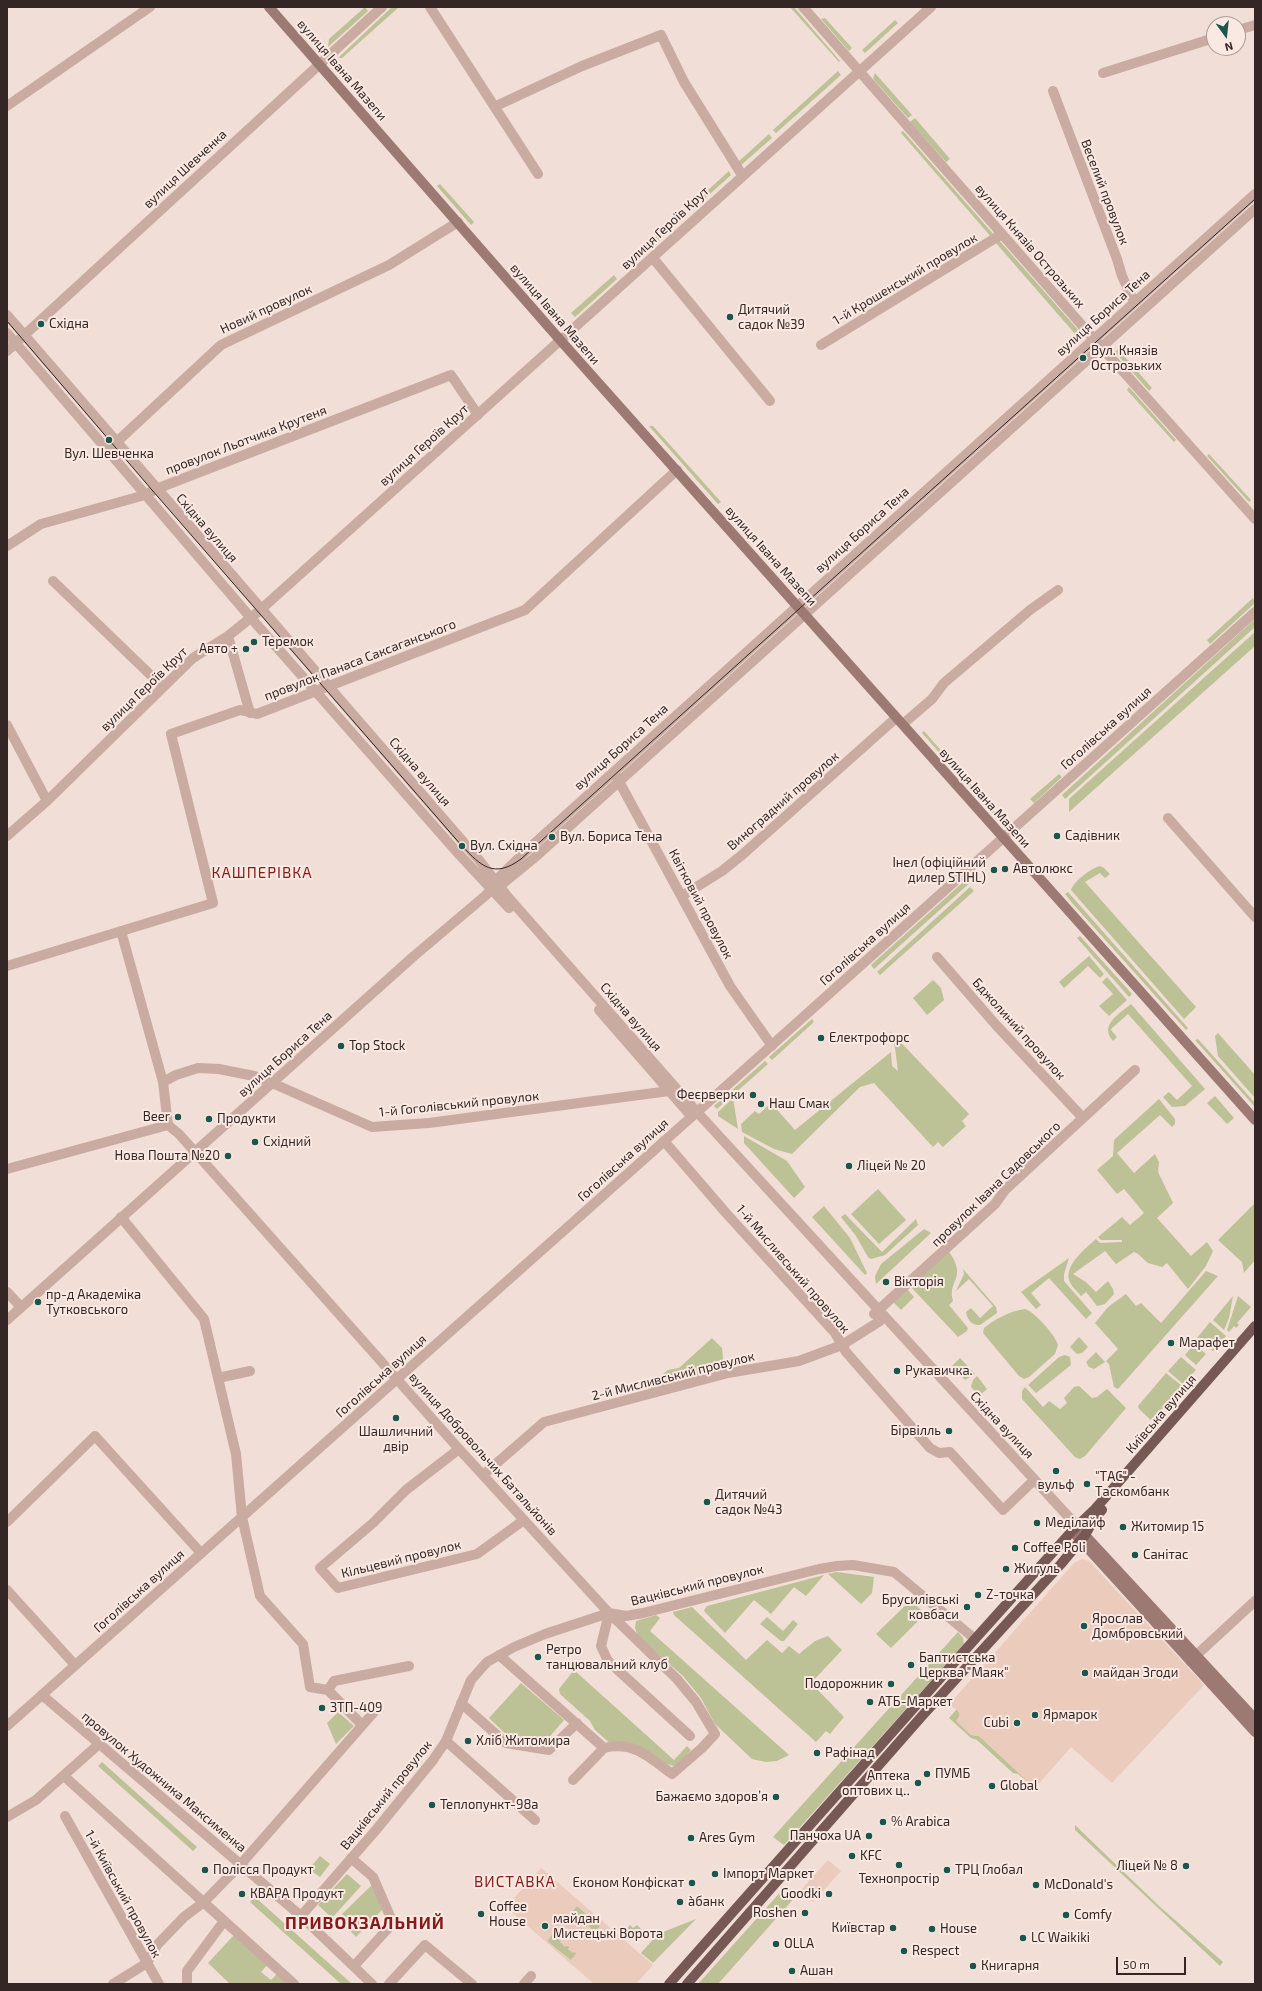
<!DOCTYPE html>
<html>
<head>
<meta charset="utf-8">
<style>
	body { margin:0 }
	#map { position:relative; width:1262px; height:1991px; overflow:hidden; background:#f1ded6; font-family:"Exo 2",sans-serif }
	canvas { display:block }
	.frame { position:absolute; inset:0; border:8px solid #342625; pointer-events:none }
	.north { position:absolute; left:1206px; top:16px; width:40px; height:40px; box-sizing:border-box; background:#f9e9e2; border:1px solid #aa9b96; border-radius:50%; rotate:165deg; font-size:11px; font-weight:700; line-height:16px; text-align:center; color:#342625 }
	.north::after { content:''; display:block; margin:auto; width:14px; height:18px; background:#19564c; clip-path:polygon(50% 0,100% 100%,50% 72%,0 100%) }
	.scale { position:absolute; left:1116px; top:1957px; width:70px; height:18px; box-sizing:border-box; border:2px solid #342625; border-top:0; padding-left:5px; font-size:12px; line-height:14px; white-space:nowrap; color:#342625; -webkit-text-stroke:3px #f9e9e2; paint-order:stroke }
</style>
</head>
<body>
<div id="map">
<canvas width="1262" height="1991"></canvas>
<div class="frame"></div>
<div class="north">N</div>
<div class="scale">50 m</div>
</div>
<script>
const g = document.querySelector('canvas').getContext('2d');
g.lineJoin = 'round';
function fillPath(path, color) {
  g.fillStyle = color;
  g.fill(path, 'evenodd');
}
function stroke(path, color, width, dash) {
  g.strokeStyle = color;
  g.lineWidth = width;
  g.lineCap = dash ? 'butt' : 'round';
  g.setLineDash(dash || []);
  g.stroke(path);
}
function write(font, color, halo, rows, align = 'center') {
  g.font = font + ' "Exo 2",sans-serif';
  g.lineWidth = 4;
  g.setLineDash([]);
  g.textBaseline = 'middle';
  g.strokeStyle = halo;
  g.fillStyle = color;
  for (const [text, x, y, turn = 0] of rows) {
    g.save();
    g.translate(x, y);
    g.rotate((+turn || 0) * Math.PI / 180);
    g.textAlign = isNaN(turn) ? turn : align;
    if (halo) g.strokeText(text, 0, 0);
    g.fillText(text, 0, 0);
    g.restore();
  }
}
fillPath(new Path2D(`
	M365,7L368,11L328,47L329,39Z
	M392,7H399L342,58H338Z
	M790,7H794L840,61L839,62Z
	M825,18L852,48L849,51L821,19Z
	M895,20L898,23L865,53L862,50Z
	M838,71L841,75L776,133L773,130Z
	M875,73L912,115L908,118L874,80L873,78Z
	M915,118L950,159L946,162L910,122Z
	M903,131L995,236L992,238L901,133Z
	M769,134L772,138L740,166L737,163Z
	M729,171L731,175L690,212L687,209Z
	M440,184L474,222L471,225L437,186Z
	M679,216L682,219L640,257L637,254Z
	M998,239L1080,332L1076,335L995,242Z
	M614,275L617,279L575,317L571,313Z
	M1118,349L1152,388L1149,391L1115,352Z
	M1129,387L1176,440L1174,442L1127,390Z
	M649,426H653L721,502L718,504Z
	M1209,454L1251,500L1249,502L1207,456Z
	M1253,598L1255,603L1210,644L1207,640Z
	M1255,619V627L1065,799L1062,795Z
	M1255,632V646L1069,812V799Z
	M924,731L997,814L995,816L922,733Z
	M1059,774L1062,777L1034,803L1030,799Z
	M1100,866L1104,868L1110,874L1105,878L1100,873L1085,882L1196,1007L1184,1019L1071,890C1075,880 1090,869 1100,866Z
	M970,876L973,880L874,969L871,965Z
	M970,887L974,891L880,975L877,972Z
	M1068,892L1188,1028L1186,1030L1073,904L1065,894Z
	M1080,936L1132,994L1129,997L1077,938Z
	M1089,956L1104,974L1100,978L1088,966L1064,988L1059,982Z
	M1107,977L1127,1000L1109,1016L1099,1006L1113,994L1102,982Z
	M933,980L941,988L944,1000L927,1015L913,998Z
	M1131,1004L1205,1089L1185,1106L1172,1107L1163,1097L1169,1092L1177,1100L1192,1086L1128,1014L1112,1028L1111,1030L1117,1037L1113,1041C1099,1025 1119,1014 1131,1004Z
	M812,1019L814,1022L772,1060L769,1057Z
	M890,1031L969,1114L962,1121L966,1126L943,1147L938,1142L933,1147L874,1083L860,1087L792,1154L774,1149L742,1132L741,1124L755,1111L759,1114L771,1103L795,1130L891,1052L892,1066L898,1071L895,1048Z
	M1218,1033L1255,1075V1098L1218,1056L1215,1036Z
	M1198,1039L1255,1103V1107L1195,1040Z
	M765,1061L768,1064L717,1109L714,1106Z
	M1215,1096L1234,1118L1227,1124L1207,1103Z
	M733,1098L738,1129L718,1116V1112Z
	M1159,1099L1175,1119V1124L1172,1127L1160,1115L1117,1153L1134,1173L1155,1154L1159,1162L1158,1172L1173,1203L1157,1218L1191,1256L1207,1242L1213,1251L1206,1266L1188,1289L1167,1263L1162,1267L1148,1263L1138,1254L1134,1252L1116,1264L1105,1251L1073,1274L1086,1282L1096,1292L1108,1281L1113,1289L1114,1294L1105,1304L1097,1306L1086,1292L1081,1296C1077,1291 1071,1286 1069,1280C1065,1264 1086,1248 1096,1239L1100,1243L1122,1242V1240H1101L1098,1237L1122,1217L1130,1225L1144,1213L1124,1189L1117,1194L1097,1170L1113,1156L1114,1140Z
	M744,1136L787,1161L805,1187L794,1198L744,1143Z
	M878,1189L906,1220L879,1244L851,1214Z
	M1255,1203V1260L1244,1273L1242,1262L1218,1240Z
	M824,1206L850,1238L867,1273L865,1275L812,1217Z
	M845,1214L882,1252L916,1219L918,1225L885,1255L871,1259L868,1257L856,1236L841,1217Z
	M924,1229L931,1233L876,1284L875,1276L881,1264Z
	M949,1252C968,1278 947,1280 953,1301L949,1305L968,1328L967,1331L958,1337L910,1286Z
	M1069,1258L1064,1274V1281L1092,1313L1086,1319L1049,1278L1031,1293L1041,1305L1036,1309L1021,1292Z
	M963,1269L996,1307L997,1313L980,1325C972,1326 967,1319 966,1312L971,1308L980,1318L993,1306L969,1279L956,1291L964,1274Z
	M1206,1271L1218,1276L1118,1389L1114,1387L1109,1364L1106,1361L1118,1349L1095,1323L1108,1307L1126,1294L1136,1306L1141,1303L1161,1323Z
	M907,1289L914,1297L901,1310L893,1302Z
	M1233,1296L1229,1318L1224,1330L1213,1320Z
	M1238,1296L1251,1307L1237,1323L1239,1325L1236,1328L1234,1326L1229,1332L1227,1330Z
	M1025,1309C1034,1311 1056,1336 1058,1345L1055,1354L1029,1377L1024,1379L1019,1376L983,1333L984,1328C995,1319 1010,1311 1025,1309Z
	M1210,1322L1226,1336L1213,1351L1197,1338Z
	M1079,1337L1088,1347L1082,1353L1077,1354L1070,1347Z
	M712,1338L722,1348L724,1371L649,1391L647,1387L668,1370L679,1368Z
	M1194,1344L1206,1354L1196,1365L1185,1355Z
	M1096,1352L1105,1362L1094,1369L1089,1367L1086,1362Z
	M1065,1355L1070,1357L1071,1365L1036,1393L1028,1385L1059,1357Z
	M1181,1357L1196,1370L1183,1384L1168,1371Z
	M960,1358L975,1374L965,1380L952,1366Z
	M1166,1373L1182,1386L1152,1421L1139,1409L1138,1406Z
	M977,1376L987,1389L979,1396L971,1387L973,1380Z
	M1079,1386L1092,1398L1097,1397L1107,1389L1126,1408L1085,1456L1080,1459L1075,1457L1022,1399V1391L1025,1387L1043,1407L1049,1401L1060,1409L1067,1403L1064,1398L1074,1387Z
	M837,1572L874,1577L872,1593L861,1604L828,1574Z
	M824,1575L806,1596L794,1587L771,1614L754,1600L725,1633L705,1612L704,1610L707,1606Z
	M911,1600L925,1614L891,1648L876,1634Z
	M692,1607L746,1660L767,1640L782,1653L789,1646L799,1654L815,1641L828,1636L842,1650L811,1683L844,1717L830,1734L826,1731L816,1742L674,1615L673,1612Z
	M656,1615L660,1618L650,1631L789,1755L777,1761L766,1762L752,1759L715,1724L701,1698L683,1676L638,1636L635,1628L636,1621Z
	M767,1617L783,1631L793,1620L798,1624L784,1641H781L760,1624Z
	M958,1632L963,1638L964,1644L784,1845L773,1837Z
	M574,1670L674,1760L687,1746L691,1750L680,1763L673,1766L614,1747L595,1730L590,1721L560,1694L559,1689Z
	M521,1683L564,1720L546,1741L508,1736L489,1718Z
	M957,1709L960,1715L957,1721L971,1735L979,1736L1035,1788L1018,1774L1013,1773L977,1740L971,1738L949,1718Z
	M338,1712L354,1726L336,1744L327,1723Z
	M102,1762L197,1847L193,1851L98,1766Z
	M1075,1825L1159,1906L1223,1962L1220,1966L1075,1830Z
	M320,1856L330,1864L320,1877L309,1869Z
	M347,1874L361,1886L332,1918L318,1905Z
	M372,1885L382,1910L356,1937L343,1923L347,1919L342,1914Z
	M785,1887L796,1896L718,1984H698Z
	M255,1897L352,1984H341L250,1902Z
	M577,1906L601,1926L594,1933L588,1925L587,1927L584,1925L585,1923L581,1919L579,1921L576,1918L577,1917L571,1913Z
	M696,1919L653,1963L641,1953L658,1934Z
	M630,1925L633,1928L637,1925L644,1932L639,1938L629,1940L623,1934Z
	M553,1933L555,1935L554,1937L562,1941L560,1942L570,1947L568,1949L577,1953L571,1961L547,1941Z
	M234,1935L267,1965L261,1972L271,1980L277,1974L288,1984H230L208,1963Z`), '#bcc196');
fillPath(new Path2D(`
	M1082,1559L1089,1561L1204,1685L1112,1783L1071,1747L1035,1788L979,1736L971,1735L956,1721L960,1715L957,1709L950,1706L946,1708L1074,1563Z
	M828,1860L841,1871L813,1902L800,1891Z
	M541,1868L653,1965L636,1984H594L506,1907ZM577,1906L600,1926L594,1933L588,1925L587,1927L584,1925L585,1923L581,1919L579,1921L574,1914L573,1915L571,1914ZM553,1933L555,1935L554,1937L562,1940L560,1942L565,1947L567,1945L570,1947L568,1949L573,1953L574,1952L577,1953L571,1960L547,1941Z`), '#eacbbc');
stroke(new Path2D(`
	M430,7L538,174
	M1238,30L1255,25
	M1103,73L1214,38
	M1053,91L1117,259L1122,276L1134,302
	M7,106L150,7
	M496,106L582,66L661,35L684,82L742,175
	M653,258L770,401
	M821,345L1002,234
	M107,451L221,345L389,265L458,222
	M7,546L41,524L145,495L156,489L451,375L478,415
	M53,581L162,686
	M228,636L250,713
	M903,724L932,699L944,683L1030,610L1058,590
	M7,725L47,801
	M615,774L730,986L772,1046
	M1168,818L1255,917
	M7,836L47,801L193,658L228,636L258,612L931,7
	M682,896L722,871L742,855L896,718
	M121,931L163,1082
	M937,957L996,1025L1083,1118
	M7,966L213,903L171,734L240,710L257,714L525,610L677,470
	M168,1125L179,1134L459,1449L609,1613L677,1679L696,1702L715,1734L702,1748L672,1774C649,1757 634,1741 604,1748L499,1655
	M664,1141L726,1213L835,1333L846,1352L930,1448L939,1453L950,1452L1003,1510L1030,1484
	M7,1169L168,1125L163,1082L176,1075L198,1068L219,1069L254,1076L272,1083L372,1127L429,1123L669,1091
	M121,1217L204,1319L236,1454L242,1517L260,1596L303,1644L310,1687L328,1690L362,1725
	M7,1292L21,1307
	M874,1314L995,1204L1005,1190L1135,1070
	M218,1378L250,1371
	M459,1449L406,1490L373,1523L320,1568L338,1588L477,1554L524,1520
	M483,1475L544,1422L728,1373L799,1361L842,1345L880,1321
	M7,1522L95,1436L201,1553
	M7,1590L75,1665
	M609,1613L601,1646L608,1661L690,1736
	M1190,1661L1255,1601
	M328,1690L334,1681L409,1666
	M42,1695L301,1916L372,1984
	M461,1703L506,1743L549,1750L577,1723
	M446,1741L535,1820
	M64,1776L294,1984
	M573,1780L604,1748
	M65,1816L159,1984
	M7,1817L36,1800L99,1744
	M351,1858L373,1877L393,1923L354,1966
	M301,1916L376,1830L433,1760L446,1741L471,1680L487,1662L514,1647L545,1634L609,1613L626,1616L643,1613L819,1569L837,1566L853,1565L894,1572L975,1639
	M113,1984L147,1963L157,1945L184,1917L204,1902L241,1864L374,1712
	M187,1984V1971L224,1921
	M389,1984L425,1945L472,1984
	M524,1984L531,1976`), '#c9aba2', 10);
stroke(new Path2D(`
	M803,7L1087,331L1255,519
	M7,315L479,860L508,897L697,1112L1077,1526
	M7,333L251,618L456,851L509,908
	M7,351L382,7
	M495,888L500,886L533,859L1255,209
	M599,1010L691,1116
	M7,1320L414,956L485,896L492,889L496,880L526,851L1255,194
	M7,1726L733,1080L1255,612`), '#c9aba2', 10);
stroke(new Path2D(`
	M269,7L561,341L1255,1120
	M1080,1530L1255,1719
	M1072,1531L1255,1732`), '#9d7973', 10);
stroke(new Path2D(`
	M669,1984L975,1639L1072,1531L1095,1509L1255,1326
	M687,1984L922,1716L1061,1564L1085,1535L1094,1519L1102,1510`), '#765855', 10);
stroke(new Path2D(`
	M7,321L152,490L462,846C481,866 494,879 521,859L1255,199`), '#342625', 1);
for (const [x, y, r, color] of [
	[730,317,4,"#19564c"],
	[41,324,4,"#19564c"],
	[1083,358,4,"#19564c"],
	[109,440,4,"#19564c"],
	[254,642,4,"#19564c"],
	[246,649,4,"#19564c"],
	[1057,836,4,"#19564c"],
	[552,837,4,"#19564c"],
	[462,846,4,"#19564c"],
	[1005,869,4,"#19564c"],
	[994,870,4,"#19564c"],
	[821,1038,4,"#19564c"],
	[341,1046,4,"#19564c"],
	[753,1095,4,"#19564c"],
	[761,1104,4,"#19564c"],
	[178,1117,4,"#19564c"],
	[209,1119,4,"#19564c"],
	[255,1142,4,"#19564c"],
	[228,1156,4,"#19564c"],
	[849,1166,4,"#19564c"],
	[886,1282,4,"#19564c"],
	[38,1302,4,"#19564c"],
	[1171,1343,4,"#19564c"],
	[897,1371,4,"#19564c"],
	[396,1418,4,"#19564c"],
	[949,1431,4,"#19564c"],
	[1056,1471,4,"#19564c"],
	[1087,1484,4,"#19564c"],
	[707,1502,4,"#19564c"],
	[1037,1523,4,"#19564c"],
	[1123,1527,4,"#19564c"],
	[1015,1548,4,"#19564c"],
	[1135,1555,4,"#19564c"],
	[1006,1569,4,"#19564c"],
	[978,1595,4,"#19564c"],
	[967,1607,4,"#19564c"],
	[1084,1626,4,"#19564c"],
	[538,1657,4,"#19564c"],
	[911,1665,4,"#19564c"],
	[1085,1673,4,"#19564c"],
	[891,1684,4,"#19564c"],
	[870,1702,4,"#19564c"],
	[322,1708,4,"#19564c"],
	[1035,1715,4,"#19564c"],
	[1017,1723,4,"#19564c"],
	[468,1741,4,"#19564c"],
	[817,1753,4,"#19564c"],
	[927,1774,4,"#19564c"],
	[918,1783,4,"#19564c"],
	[992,1786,4,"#19564c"],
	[776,1797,4,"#19564c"],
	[432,1805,4,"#19564c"],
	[883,1822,4,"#19564c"],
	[869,1836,4,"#19564c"],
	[691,1838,4,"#19564c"],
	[852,1856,4,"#19564c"],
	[899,1865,4,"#19564c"],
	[1186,1866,4,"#19564c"],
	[205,1870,4,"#19564c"],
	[947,1870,4,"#19564c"],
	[715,1874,4,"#19564c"],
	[692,1883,4,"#19564c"],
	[1036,1885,4,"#19564c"],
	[242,1894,4,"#19564c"],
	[829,1894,4,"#19564c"],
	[680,1902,4,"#19564c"],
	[805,1913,4,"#19564c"],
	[481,1914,4,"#19564c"],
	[1066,1915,4,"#19564c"],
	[545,1926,4,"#19564c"],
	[893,1928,4,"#19564c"],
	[932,1929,4,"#19564c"],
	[1023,1938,4,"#19564c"],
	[776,1944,4,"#19564c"],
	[904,1951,4,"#19564c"],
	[973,1966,4,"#19564c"],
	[792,1971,4,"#19564c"]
]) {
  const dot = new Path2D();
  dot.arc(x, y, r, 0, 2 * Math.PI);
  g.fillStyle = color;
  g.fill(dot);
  stroke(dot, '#f9e9e2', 1.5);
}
write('13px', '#342625', '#f9e9e2', [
	["вулиця Івана Мазепи",342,70,49],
	["вулиця Шевченка",185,169,-43],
	["Веселий провулок",1105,192,69],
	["вулиця Героїв Крут",665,228,-43],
	["вулиця Князів Острозьких",1030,246,49],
	["1-й Крошенський провулок",905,279,-31],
	["Новий провулок",266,309,-25],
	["вулиця Бориса Тена",1103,313,-42],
	["вулиця Івана Мазепи",555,314,49],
	["провулок Льотчика Крутеня",246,440,-21],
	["вулиця Героїв Крут",424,445,-42],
	["Східна вулиця",207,528,49],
	["вулиця Бориса Тена",862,530,-42],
	["вулиця Івана Мазепи",771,556,48],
	["провулок Панаса Саксаганського",360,660,-21],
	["вулиця Героїв Крут",144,689,-44],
	["Гоголівська вулиця",1106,728,-42],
	["вулиця Бориса Тена",621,747,-42],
	["Східна вулиця",420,772,49],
	["вулиця Івана Мазепи",985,798,48],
	["Виноградний провулок",783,801,-41],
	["Квітковий провулок",701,904,62],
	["Гоголівська вулиця",865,944,-42],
	["Східна вулиця",631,1017,49],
	["Бджолиний провулок",1019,1029,48],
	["вулиця Бориса Тена",285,1054,-42],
	["1-й Гоголівський провулок",459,1104,-6],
	["Гоголівська вулиця",623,1160,-42],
	["провулок Івана Садовського",996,1184,-44],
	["1-й Мисливський провулок",793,1269,49],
	["Гоголівська вулиця",381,1376,-42],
	["2-й Мисливський провулок",673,1376,-14],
	["Київська вулиця",1161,1414,-49],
	["Східна вулиця",1002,1425,47],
	["вулиця Добровольчих Батальйонів",483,1454,48],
	["Кільцевий провулок",401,1559,-14],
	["Вацківський провулок",697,1585,-14],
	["Гоголівська вулиця",139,1591,-42],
	["провулок Художника Максименка",164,1782,40],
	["Вацківський провулок",386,1795,-51],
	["1-й Київський провулок",123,1894,61]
]);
write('13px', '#342625', '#f9e9e2', [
	["Дитячий",738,310],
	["садок №39",738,325],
	["Східна",49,324],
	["Вул. Князів",1091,351],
	["Острозьких",1091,366],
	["Вул. Шевченка",109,454,"center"],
	["Теремок",262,642],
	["Авто +",238,649,"right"],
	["Садівник",1065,836],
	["Вул. Бориса Тена",560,837],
	["Вул. Східна",470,846],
	["Інел (офіційний",986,863,"right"],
	["дилер STIHL)",986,878,"right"],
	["Автолюкс",1013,869],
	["Електрофорс",829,1038],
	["Top Stock",349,1046],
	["Феєрверки",745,1095,"right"],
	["Наш Смак",769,1104],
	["Beer",170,1117,"right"],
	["Продукти",217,1119],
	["Східний",263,1142],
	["Нова Пошта №20",220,1156,"right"],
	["Ліцей № 20",857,1166],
	["Вікторія",894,1282],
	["пр-д Академіка",46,1295],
	["Тутковського",46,1310],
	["Марафет",1179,1343],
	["Рукавичка.",905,1371],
	["Бірвілль",941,1431,"right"],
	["Шашличний",396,1432,"center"],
	["двір",396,1447,"center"],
	["\"ТАС\" -",1095,1477],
	["Таскомбанк",1095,1492],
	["вульф",1056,1485,"center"],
	["Дитячий",715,1495],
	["садок №43",715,1510],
	["Меділайф",1045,1523],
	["Житомир 15",1131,1527],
	["Coffee Poli",1023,1548],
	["Санітас",1143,1555],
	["Жигуль",1014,1569],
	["Z-точка",986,1595],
	["Брусилівські",959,1600,"right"],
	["ковбаси",959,1615,"right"],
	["Ярослав",1092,1619],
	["Домбровський",1092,1634],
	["Ретро",546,1650],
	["танцювальний клуб",546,1665],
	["Баптистська",919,1658],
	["Церква \"Маяк\"",919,1673],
	["майдан Згоди",1093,1673],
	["Подорожник",883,1684,"right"],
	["АТБ-Маркет",878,1702],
	["ЗТП-409",330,1708],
	["Ярмарок",1043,1715],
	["Cubi",1009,1723,"right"],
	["Хліб Житомира",476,1741],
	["Рафінад",825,1753],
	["ПУМБ",935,1774],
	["Аптека",910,1776,"right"],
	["оптових ц‥",910,1791,"right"],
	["Global",1000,1786],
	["Бажаємо здоровʼя",768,1797,"right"],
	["Теплопункт-98а",440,1805],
	["% Arabica",891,1822],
	["Панчоха UA",861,1836,"right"],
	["Ares Gym",699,1838],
	["KFC",860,1856],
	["Ліцей № 8",1178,1866,"right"],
	["Полісся Продукт",213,1870],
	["ТРЦ Глобал",955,1870],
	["Імпорт Маркет",723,1874],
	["Технопростір",899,1879,"center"],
	["Економ Конфіскат",684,1883,"right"],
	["McDonald's",1044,1885],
	["КВАРА Продукт",250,1894],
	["Goodki",821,1894,"right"],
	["а̀банк",688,1902],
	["Coffee",489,1907],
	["House",489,1922],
	["Roshen",797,1913,"right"],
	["Comfy",1074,1915],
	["майдан",553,1919],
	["Мистецькі Ворота",553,1934],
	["Київстар",885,1928,"right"],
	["House",940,1929],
	["LC Waikiki",1031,1938],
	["OLLA",784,1944],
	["Respect",912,1951],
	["Книгарня",981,1966],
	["Ашан",800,1971]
], 'left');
g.letterSpacing = '1px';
write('15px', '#851b1b', '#f9e9e2', [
	["КАШПЕРІВКА",262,873],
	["ВИСТАВКА",515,1882]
]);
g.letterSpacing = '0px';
g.letterSpacing = '1px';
write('bold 17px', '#851b1b', '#f9e9e2', [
	["ПРИВОКЗАЛЬНИЙ",365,1923]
]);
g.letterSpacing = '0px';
</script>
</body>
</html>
